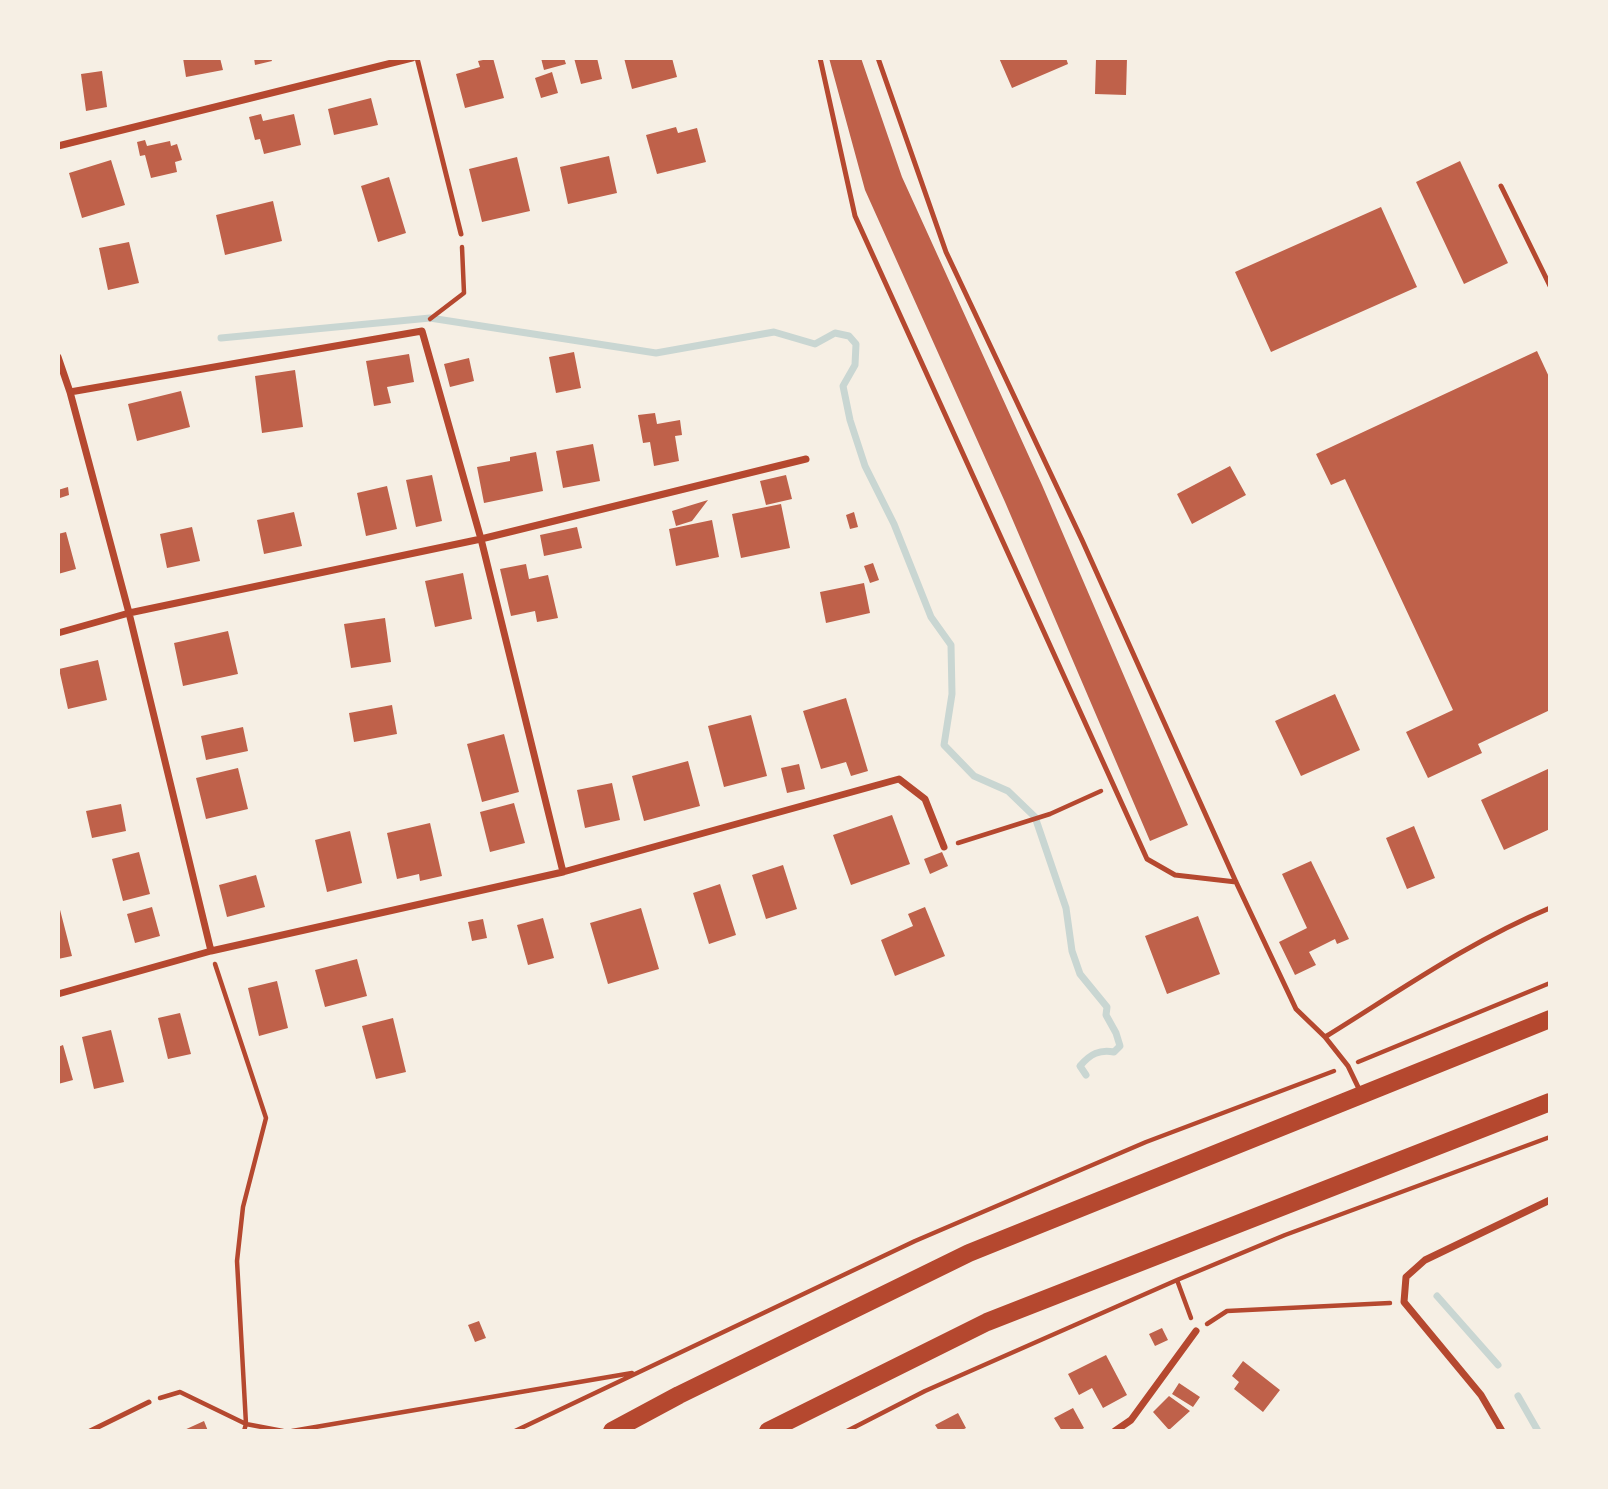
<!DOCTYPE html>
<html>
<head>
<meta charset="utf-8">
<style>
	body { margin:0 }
	#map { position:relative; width:1608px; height:1489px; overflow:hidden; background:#f6efe4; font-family:Roboto,sans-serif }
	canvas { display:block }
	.frame { position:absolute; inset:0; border:60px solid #f6efe4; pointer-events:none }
</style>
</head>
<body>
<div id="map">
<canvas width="1608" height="1489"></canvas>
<div class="frame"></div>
</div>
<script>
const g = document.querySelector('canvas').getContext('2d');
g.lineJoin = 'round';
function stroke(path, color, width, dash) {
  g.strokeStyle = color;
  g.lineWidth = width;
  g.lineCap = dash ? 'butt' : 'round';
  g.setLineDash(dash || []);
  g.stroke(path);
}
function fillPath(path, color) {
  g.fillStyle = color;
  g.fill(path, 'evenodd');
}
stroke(new Path2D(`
	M221,338L430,318L656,353L774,332L815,344L835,333L849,336L856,344L855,365L843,386L850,420L865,466L894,524L931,617L951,645L952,694L944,745L974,776L1008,791L1035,817L1066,908L1072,951L1080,974L1107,1007L1106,1015L1116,1033L1120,1046L1114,1052C1100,1049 1090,1054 1080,1066L1086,1075
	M1437,1296L1498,1365
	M1518,1396L1538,1431`), '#c9d6d2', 7);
fillPath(new Path2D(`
	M183,58H220L223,70L186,77Z
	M254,58H271L272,61L255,65Z
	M493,58L504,98L465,108L456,74L480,67L478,61Z
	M541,58H564L566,64L544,70Z
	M574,58H597L602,79L581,84Z
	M624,58H672L677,77L632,89Z
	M829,58H861L902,177L1042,485L1188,825L1150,841L1005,502L865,190Z
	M999,58H1066L1068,64L1012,88Z
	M1096,58H1127L1126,95L1095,94Z
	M102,71L107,107L86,111L81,74Z
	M552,72L558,93L541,98L535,78Z
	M371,98L378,125L334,135L328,109Z
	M261,114L263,121L294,114L301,145L264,154L260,139L255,140L249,117Z
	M676,127L678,133L697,128L706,162L657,174L646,135Z
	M145,140L147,146L170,141L171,146L177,144L182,160L175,162L177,172L151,178L145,155L140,156L137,142Z
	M609,156L617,193L568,204L560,167Z
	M517,157L530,211L482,222L469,169Z
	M111,160L125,205L82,218L69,173Z
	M1460,161L1508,263L1464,284L1416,182Z
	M389,177L406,233L378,242L361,186Z
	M273,201L282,241L225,255L216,215Z
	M1381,207L1417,287L1271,352L1235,272Z
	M129,242L139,283L108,290L99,248Z
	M1537,351L1550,379V710L1478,744L1482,753L1428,778L1406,732L1453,710L1345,479L1331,485L1316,454Z
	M574,352L581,388L556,393L549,357Z
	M409,354L414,382L387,387L391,403L374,406L366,361Z
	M469,358L474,381L450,387L444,364Z
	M295,370L303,427L262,433L255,376Z
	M181,391L190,427L137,441L128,404Z
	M655,413L657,424L680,420L682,435L675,436L679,461L654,466L650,442L643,443L638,415Z
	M593,444L600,481L563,488L556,451Z
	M536,452L543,491L484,503L477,467L510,461V457Z
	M1230,466L1246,495L1192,524L1177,494Z
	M432,475L442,521L416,527L406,480Z
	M786,475L792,499L766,505L760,481Z
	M387,486L397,529L366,536L357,493Z
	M68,487L69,495L60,498L58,490Z
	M708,500L692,521L676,526L672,511Z
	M781,504L790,548L741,558L732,514Z
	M294,512L302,546L264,554L257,520Z
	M854,512L858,527L850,529L846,515Z
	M712,520L719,557L676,566L669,529Z
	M192,527L200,561L167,568L160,534Z
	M577,527L582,548L544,556L540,535Z
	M66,532L76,569L58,574V534Z
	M873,563L879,580L870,583L864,566Z
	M526,564L529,579L548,575L558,618L537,622L535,611L511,616L500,569Z
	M463,573L472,619L435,627L425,581Z
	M864,583L870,613L826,623L820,592Z
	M385,618L391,662L351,668L344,624Z
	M228,631L238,674L183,686L174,643Z
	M98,660L107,700L68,709L59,669Z
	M1335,694L1360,750L1301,776L1275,721Z
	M846,698L868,771L851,776L846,762L821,769L803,711Z
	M392,705L397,734L354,742L349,713Z
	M751,715L767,776L724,787L708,726Z
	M243,727L248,751L206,760L201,736Z
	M504,734L519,792L482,802L467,744Z
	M688,761L700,806L644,821L632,776Z
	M799,764L805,789L787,793L781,768Z
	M238,768L248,809L206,819L196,778Z
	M1550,768V829L1504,850L1481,800Z
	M612,783L620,820L585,828L577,790Z
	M514,803L525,843L490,852L480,812Z
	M121,804L126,831L92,838L86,811Z
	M892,815L910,864L851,885L833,835Z
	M430,823L442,876L420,881L419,874L397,879L387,833Z
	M1414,826L1435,878L1407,889L1386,838Z
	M350,831L362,883L327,892L315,840Z
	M139,852L150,894L123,901L112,859Z
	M942,852L948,866L930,874L924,859Z
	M1311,861L1349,939L1337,944L1335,939L1309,952L1316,965L1295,975L1279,942L1307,928L1282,874Z
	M783,865L797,909L766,919L752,875Z
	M256,875L265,907L227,917L219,885Z
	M720,884L736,935L709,944L693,893Z
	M58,902L72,956L58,959Z
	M152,907L160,936L135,943L127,914Z
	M925,907L945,956L895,976L881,940L913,926L908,914Z
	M641,908L659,969L608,984L590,923Z
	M1198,916L1220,974L1167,994L1145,936Z
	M543,918L554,958L528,965L517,925Z
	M483,919L487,938L472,941L468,922Z
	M357,959L367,996L325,1007L315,970Z
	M277,981L288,1028L259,1036L248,988Z
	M180,1013L191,1054L168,1059L158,1018Z
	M393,1018L406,1072L376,1079L362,1026Z
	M111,1030L124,1082L94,1089L82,1037Z
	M63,1045L73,1080L58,1084V1047Z
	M479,1321L486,1338L475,1342L468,1325Z
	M1162,1328L1168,1340L1155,1346L1149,1334Z
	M1106,1355L1127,1395L1103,1408L1092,1388L1079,1395L1068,1374Z
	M1243,1361L1280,1390L1263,1412L1234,1389L1239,1382L1232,1376Z
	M1179,1383L1200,1397L1193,1407L1172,1394Z
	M1169,1396L1190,1411L1169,1430L1153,1412Z
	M1073,1408L1084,1428L1079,1431H1062L1054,1418Z
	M958,1413L966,1428L960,1431H939L935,1425Z
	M204,1421L208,1431H182Z`), '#bf614a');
stroke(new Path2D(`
	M430,319L464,293L462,247
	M958,843L1050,814L1101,791
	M215,964L266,1118L243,1207L237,1261L246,1424L244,1431
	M1358,1062L1550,983
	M1177,1280L1191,1318
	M1207,1324L1227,1311L1390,1303
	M160,1398L180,1392L246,1424L283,1431
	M292,1431L632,1373
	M515,1431L915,1241L1146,1142L1334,1071
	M847,1431L925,1391L1177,1280L1285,1235L1550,1137`), '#b5482f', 4.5);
stroke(new Path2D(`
	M417,58L461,234
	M820,58L855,216L1147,859L1175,875L1236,882
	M878,58L946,252L1082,540L1236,882L1296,1009L1325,1037L1348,1066L1360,1091
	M1501,186L1550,286
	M1325,1037C1398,992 1470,941 1550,908
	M90,1431L149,1402`), '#b5482f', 5);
stroke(new Path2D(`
	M58,146L412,58
	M58,357L70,392L129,613L211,951
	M70,392L422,331L481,539L563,872
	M58,633L129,613L481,539L806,459
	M58,994L211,951L563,872L899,779L925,799L944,847
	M1115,1431L1131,1420L1196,1331
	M1502,1431L1481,1395L1404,1302L1406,1277L1425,1260L1550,1200`), '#b5482f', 7);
stroke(new Path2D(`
	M612,1431L679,1395L969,1253L1550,1019
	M768,1431L987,1322L1550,1102`), '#b5482f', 18);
</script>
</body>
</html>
